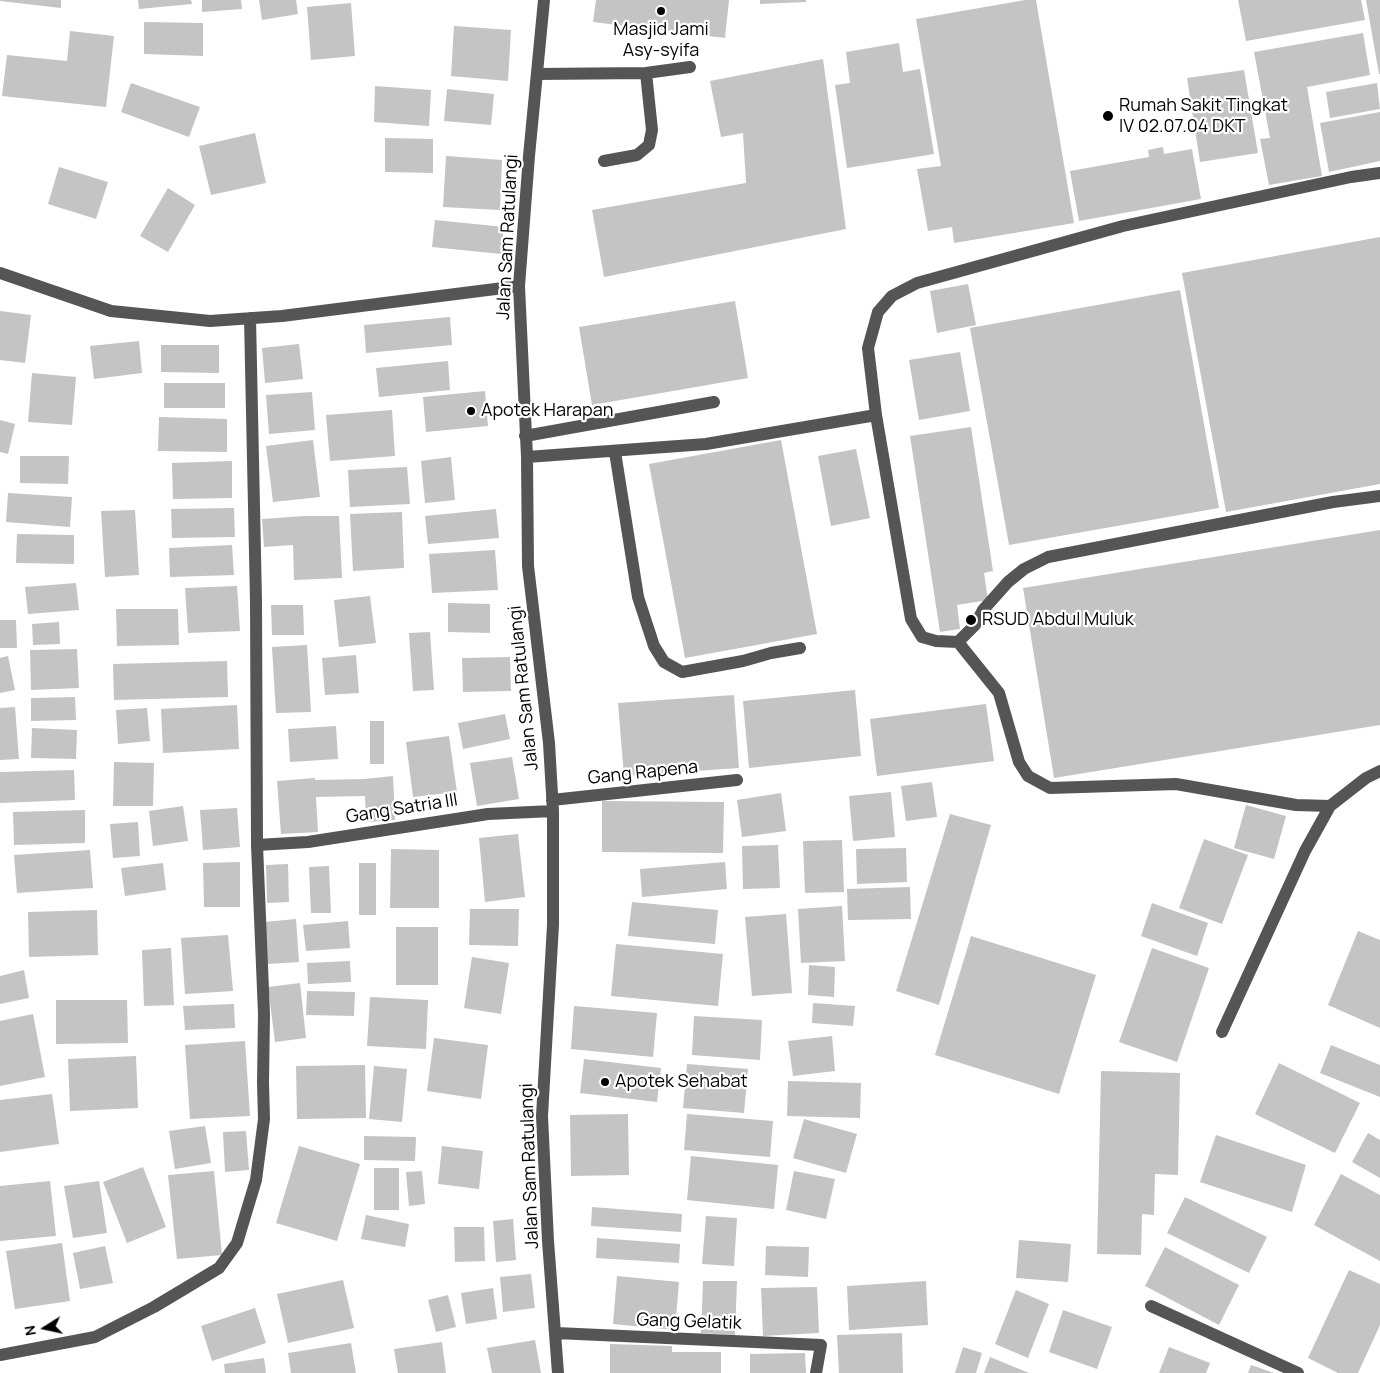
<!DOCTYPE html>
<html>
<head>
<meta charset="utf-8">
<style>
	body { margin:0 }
	#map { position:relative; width:1380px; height:1373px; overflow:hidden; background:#fff; font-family:Manrope,sans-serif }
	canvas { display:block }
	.north { position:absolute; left:20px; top:1303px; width:50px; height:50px; -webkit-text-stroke:4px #fff; paint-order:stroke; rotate:260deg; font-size:14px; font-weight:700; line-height:20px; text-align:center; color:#000 }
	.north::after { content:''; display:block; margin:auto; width:18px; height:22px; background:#000; clip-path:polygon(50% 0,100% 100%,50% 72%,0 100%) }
</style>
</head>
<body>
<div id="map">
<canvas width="1380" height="1373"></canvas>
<div class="north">N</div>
</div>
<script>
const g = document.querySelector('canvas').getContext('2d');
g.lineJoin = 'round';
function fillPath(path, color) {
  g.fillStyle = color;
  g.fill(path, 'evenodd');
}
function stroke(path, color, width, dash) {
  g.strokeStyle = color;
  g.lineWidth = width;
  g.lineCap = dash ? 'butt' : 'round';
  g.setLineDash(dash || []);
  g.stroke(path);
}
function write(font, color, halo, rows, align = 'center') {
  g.font = font + ' Manrope,sans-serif';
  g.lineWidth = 4.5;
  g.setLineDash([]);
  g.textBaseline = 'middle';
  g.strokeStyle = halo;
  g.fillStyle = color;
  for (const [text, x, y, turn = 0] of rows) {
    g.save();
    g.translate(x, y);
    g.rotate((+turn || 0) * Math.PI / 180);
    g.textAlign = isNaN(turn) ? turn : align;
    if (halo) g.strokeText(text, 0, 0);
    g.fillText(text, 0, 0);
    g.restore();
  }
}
fillPath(new Path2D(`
	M0,0H61V8L0,1Z
	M138,0H191L192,4L139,9Z
	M202,0H241L242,9L202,12Z
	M259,0H296L298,14L262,20Z
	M596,0H729L725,38L593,22Z
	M760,0H806V2L760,4Z
	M1025,0H1036L1074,223L954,243L952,227L928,231L917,169L941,166L916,19Z
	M1238,0H1361L1365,20L1246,41Z
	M1366,0H1380V74H1379Z
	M351,3L355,56L311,60L307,7Z
	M144,22L203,23V56L144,54Z
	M454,26L511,30L508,81L451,76Z
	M70,31L114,36L106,107L2,96L7,55L67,61Z
	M1363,33L1370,75L1307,87L1322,176L1269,185L1260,139L1270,138L1254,52Z
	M899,43L903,72L920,69L934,154L847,168L835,85L850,83L846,52Z
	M823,59L846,229L604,277L592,210L746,183L743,133L721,137L710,81Z
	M1244,70L1258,153L1200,162L1187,78Z
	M131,83L200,107L189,137L121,112Z
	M1377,83L1380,109L1330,118L1326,92Z
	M375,86L431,90L429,126L374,122Z
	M447,89L494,94L491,125L444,121Z
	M1380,112V161L1329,172L1320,123Z
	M255,133L266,183L211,195L199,146Z
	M385,138L433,139V173L385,172Z
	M1163,147L1164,154L1192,149L1201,199L1079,221L1070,171L1149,157L1148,150Z
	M446,156L502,160L500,210L443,207Z
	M59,167L108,182L96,219L48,204Z
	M168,188L195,205L168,252L140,236Z
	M435,220L504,227L501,254L432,247Z
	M1380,237V484L1226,512L1182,273Z
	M968,284L976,325L937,333L930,291Z
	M1180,290L1219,508L1009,545L970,328Z
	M735,301L748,378L592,405L579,327Z
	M0,311L31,315L25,363L0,360Z
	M450,317L452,345L366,353L364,325Z
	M139,341L142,373L94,379L90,346Z
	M299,344L303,379L265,383L262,348Z
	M161,345H219V373L161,372Z
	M960,352L970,411L919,420L909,360Z
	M448,361L450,390L379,397L376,368Z
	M32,373L76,377L72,425L28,422Z
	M164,383H225V408H164Z
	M485,391L488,426L426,432L423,397Z
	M312,392L315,430L269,434L266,395Z
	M392,410L395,456L330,461L326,415Z
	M159,417L227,419V452L158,451Z
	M0,420L15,424L8,454L0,452Z
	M971,427L993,571L984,573L988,600L957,605L960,629L940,632L910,436Z
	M313,440L320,497L273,502L266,446Z
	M781,440L817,634L685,658L649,464Z
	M856,449L870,518L831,526L818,456Z
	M20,456H69L68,484L20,483Z
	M451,457L455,500L425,503L421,461Z
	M232,461V498L173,499L172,463Z
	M407,467L410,504L350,507L348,470Z
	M8,493L72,497L70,527L6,522Z
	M234,508L235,537L172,538L171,509Z
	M496,509L499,538L428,544L425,516Z
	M135,510L139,575L105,577L101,511Z
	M402,512L404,568L353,571L350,514Z
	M304,516H339L342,578L294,580L293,545L264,547L262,519Z
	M1380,530V725L1054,778L1023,588Z
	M17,534L74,535V564L16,563Z
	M232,545L234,575L170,577L169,548Z
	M495,550L498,590L432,593L429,554Z
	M76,583L79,610L28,614L25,587Z
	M237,586L240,631L188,633L185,588Z
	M370,596L376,643L339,647L334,600Z
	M448,603L490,604V633L448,632Z
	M271,605H303L304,635H272Z
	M116,609H178L179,645L117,646Z
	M0,620H16L17,648H0Z
	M59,622L60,644L33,645L32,624Z
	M430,632L434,690L413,691L409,633Z
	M307,645L311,712L276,713L272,647Z
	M77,649L79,688L31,690L30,650Z
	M356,655L359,693L325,695L322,658Z
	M8,656L15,690L0,693V658Z
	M510,657L511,691L463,692L462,658Z
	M227,661L228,697L114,700L113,664Z
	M855,690L861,756L749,768L743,701Z
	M734,695L739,768L624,776L618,703Z
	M75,697L76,720L31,721V698Z
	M986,704L994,761L877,776L870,719Z
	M237,705L239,749L163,753L161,709Z
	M15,707L19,759L0,760V708Z
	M147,708L150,741L118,744L116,710Z
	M505,714L510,739L463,749L458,723Z
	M370,721H384V764H370Z
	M336,726L338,759L290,762L288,729Z
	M32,728L77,730L76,759L31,758Z
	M449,736L457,792L413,797L406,742Z
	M512,757L519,799L477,806L470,763Z
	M114,762L154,763L153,806H113Z
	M74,770L75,800L0,803V772Z
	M393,776L395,820L366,822L365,796L316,797L318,832L281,834L277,781L315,778V780L364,779Z
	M932,782L937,817L906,821L901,786Z
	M891,792L895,837L853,841L849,796Z
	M781,793L786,831L742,837L737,800Z
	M602,801L724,802L723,853L602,852Z
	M1246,805L1286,816L1274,859L1234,848Z
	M183,806L188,841L153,846L149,811Z
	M237,808L240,847L203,850L200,810Z
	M85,810V843L14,845L13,812Z
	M950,814L991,825L939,1005L896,991Z
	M138,822L140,856L113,858L110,824Z
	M518,834L525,897L485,902L479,838Z
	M1204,839L1248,855L1222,924L1179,908Z
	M842,840L844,892L805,893L803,841Z
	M778,845L780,888L743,889L742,846Z
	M906,848L907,882L857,884L856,849Z
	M391,849L439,850V908H390Z
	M90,850L93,888L17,893L14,855Z
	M240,862V907H204L203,863Z
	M725,862L727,889L642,897L640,869Z
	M163,863L166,890L125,896L121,868Z
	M359,863H376V915H359Z
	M288,864L289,902L267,903L266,865Z
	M329,866L331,913H311L309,867Z
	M910,887L911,919L848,920L847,889Z
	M632,902L718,910L715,944L628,936Z
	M1152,903L1208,923L1197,956L1141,936Z
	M842,906L845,961L801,963L798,909Z
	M470,909H519L518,946L469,945Z
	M97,910L98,955L29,957L28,912Z
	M786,914L792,993L752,996L745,917Z
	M296,919L299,962L267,964L264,922Z
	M348,921L350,948L306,951L303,925Z
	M396,927H438V985H396Z
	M1358,931L1380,940V1028L1328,1005Z
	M228,935L233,991L185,994L181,938Z
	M971,936L1096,975L1059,1094L935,1055Z
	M616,944L723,954L718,1006L611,996Z
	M171,948L174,1005L144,1006L142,950Z
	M1152,948L1209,968L1177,1062L1119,1042Z
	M472,957L509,963L501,1014L464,1008Z
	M350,961L351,982L308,984L307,963Z
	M809,965L835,967L834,997L808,995Z
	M24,970L29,998L0,1004V976Z
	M300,983L306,1038L275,1042L268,987Z
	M307,991L355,992L354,1016L306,1015Z
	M370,997L428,1000L426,1049L367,1046Z
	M56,1000H127L128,1043L56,1044Z
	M813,1003L855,1006L853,1026L812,1023Z
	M234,1004L235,1028L185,1030L183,1006Z
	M574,1006L657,1013L653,1057L571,1049Z
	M33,1014L45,1077L0,1086V1021Z
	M694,1016L762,1020L760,1060L692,1055Z
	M832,1036L835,1071L793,1076L788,1041Z
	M434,1038L488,1045L481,1099L427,1091Z
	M245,1041L250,1116L190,1119L185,1045Z
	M1331,1045L1380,1065V1097L1320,1073Z
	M136,1056L138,1108L70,1111L68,1059Z
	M584,1059L661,1068L657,1102L580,1093Z
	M1279,1063L1360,1103L1335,1153L1255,1114Z
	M687,1064L748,1069L744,1113L683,1108Z
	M365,1065L366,1118L297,1119L296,1066Z
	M374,1066L407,1069L402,1122L369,1119Z
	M1101,1071L1180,1073L1178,1175L1155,1174L1154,1215L1142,1214L1141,1255L1097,1254Z
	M788,1081L861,1083L860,1118L787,1116Z
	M52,1094L59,1144L0,1152V1100Z
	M628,1114L629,1175L571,1176L570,1115Z
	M687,1114L773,1121L770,1157L684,1150Z
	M804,1119L857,1134L846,1173L793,1158Z
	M205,1126L211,1163L175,1169L169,1131Z
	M246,1131L249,1170L225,1172L223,1132Z
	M1368,1133L1380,1140V1178L1352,1162Z
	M1216,1135L1306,1165L1292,1212L1200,1182Z
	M364,1136L416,1137L415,1161L364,1160Z
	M299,1146L360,1164L337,1241L276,1223Z
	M442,1146L483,1151L479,1189L438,1184Z
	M691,1156L778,1165L774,1209L687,1200Z
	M143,1167L166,1227L127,1243L103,1182Z
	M374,1168H399V1210H374Z
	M214,1171L222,1255L177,1259L168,1175Z
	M422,1171L425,1204L409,1206L406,1172Z
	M794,1171L835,1179L826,1219L786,1210Z
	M1341,1174L1380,1195V1261L1314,1225Z
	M50,1181L56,1236L0,1241V1186Z
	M99,1181L107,1233L73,1238L64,1186Z
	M1185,1197L1267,1237L1249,1273L1167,1233Z
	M592,1207L682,1214L681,1232L591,1226Z
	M366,1215L409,1224L405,1247L361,1239Z
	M706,1216L737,1218L734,1266L702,1264Z
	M513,1219L516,1260L496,1262L493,1221Z
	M454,1227H484L485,1261L455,1262Z
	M597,1238L680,1244L679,1263L596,1258Z
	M1019,1240L1071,1244L1068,1282L1016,1278Z
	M62,1243L70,1301L15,1309L6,1251Z
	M105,1246L113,1283L80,1289L73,1253Z
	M766,1246L809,1247L808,1277L765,1275Z
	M1165,1247L1239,1285L1219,1325L1145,1286Z
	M1349,1270L1380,1284V1325L1358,1373H1338L1308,1358Z
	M531,1274L535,1308L503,1312L500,1277Z
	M617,1276L679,1282L675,1330L613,1324Z
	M343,1280L354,1328L288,1343L277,1294Z
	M703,1281H737L735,1335L701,1333Z
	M926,1281L928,1325L849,1330L847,1286Z
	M817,1287L819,1333L763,1336L761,1288Z
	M493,1288L497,1319L466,1324L461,1293Z
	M1016,1290L1049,1304L1028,1358L995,1344Z
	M448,1295L456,1327L436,1332L428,1300Z
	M255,1308L266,1343L212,1361L201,1326Z
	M1063,1310L1112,1327L1097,1369L1049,1352Z
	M902,1333L903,1373H839L837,1335Z
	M535,1340L541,1373H492L487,1348Z
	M442,1342L446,1373H398L394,1349Z
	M351,1343L356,1373H291L288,1353Z
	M610,1344L672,1346V1352H721V1373H610Z
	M963,1347L982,1353L976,1373H955Z
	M1169,1347L1210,1363L1206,1373H1159Z
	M805,1353L806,1373H750V1354Z
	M990,1357L1029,1373H984Z
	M264,1358L266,1373H225L224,1364Z
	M1251,1365L1274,1373H1248Z`), '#c4c4c4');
stroke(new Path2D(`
	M544,0L529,156L519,286L527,457L528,566L549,743L553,811V925L542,1116L548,1241L558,1373
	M537,74L646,73L690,67
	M604,161L637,155L649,145L652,130L646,73
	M0,273L111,311L210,321L282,316L519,286
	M876,415L911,619L922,637L936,641L958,642L975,625L983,610L1008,582L1024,569L1048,557L1333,502L1380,496
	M525,436L714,402
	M615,452L638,597L654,646L664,662L682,672L743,661L771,653L800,648
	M527,457L706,444L876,415L868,348L878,312L892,296L917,283L1123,226L1351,177L1380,173
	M958,642L999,693L1019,762L1028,776L1050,788L1176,784L1296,805L1330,806L1366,778L1380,771
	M552,800L737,780
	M257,845L308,842L488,814L553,811
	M1222,1032L1305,851L1330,806
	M1151,1306L1298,1373
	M556,1333L821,1345L816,1373
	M0,1355L95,1337L154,1307L219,1268L237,1243L256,1180L264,1119L263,1083L264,1014L257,845L256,601L250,318`), '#555', 12);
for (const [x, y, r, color] of [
	[661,11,5,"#000"],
	[1108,116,6,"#000"],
	[471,411,5,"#000"],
	[971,620,6,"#000"],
	[605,1082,5,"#000"]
]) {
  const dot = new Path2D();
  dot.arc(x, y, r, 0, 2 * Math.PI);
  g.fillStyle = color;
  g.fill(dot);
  stroke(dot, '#fff', 2);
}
write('18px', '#000', '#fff', [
	["Masjid Jami",661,30,"center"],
	["Asy-syifa",661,51,"center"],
	["Rumah Sakit Tingkat",1119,106],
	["IV 02.07.04 DKT",1119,127],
	["Apotek Harapan",481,411],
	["RSUD Abdul Muluk",982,620],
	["Apotek Sehabat",615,1082]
], 'left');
write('18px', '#000', '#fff', [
	["Jalan Sam Ratulangi",508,237,-87],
	["Jalan Sam Ratulangi",524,688,-96],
	["Gang Rapena",643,773,-6],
	["Gang Satria III",402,809,-9],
	["Jalan Sam Ratulangi",530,1166,-92],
	["Gang Gelatik",689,1322,2]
]);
</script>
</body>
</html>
